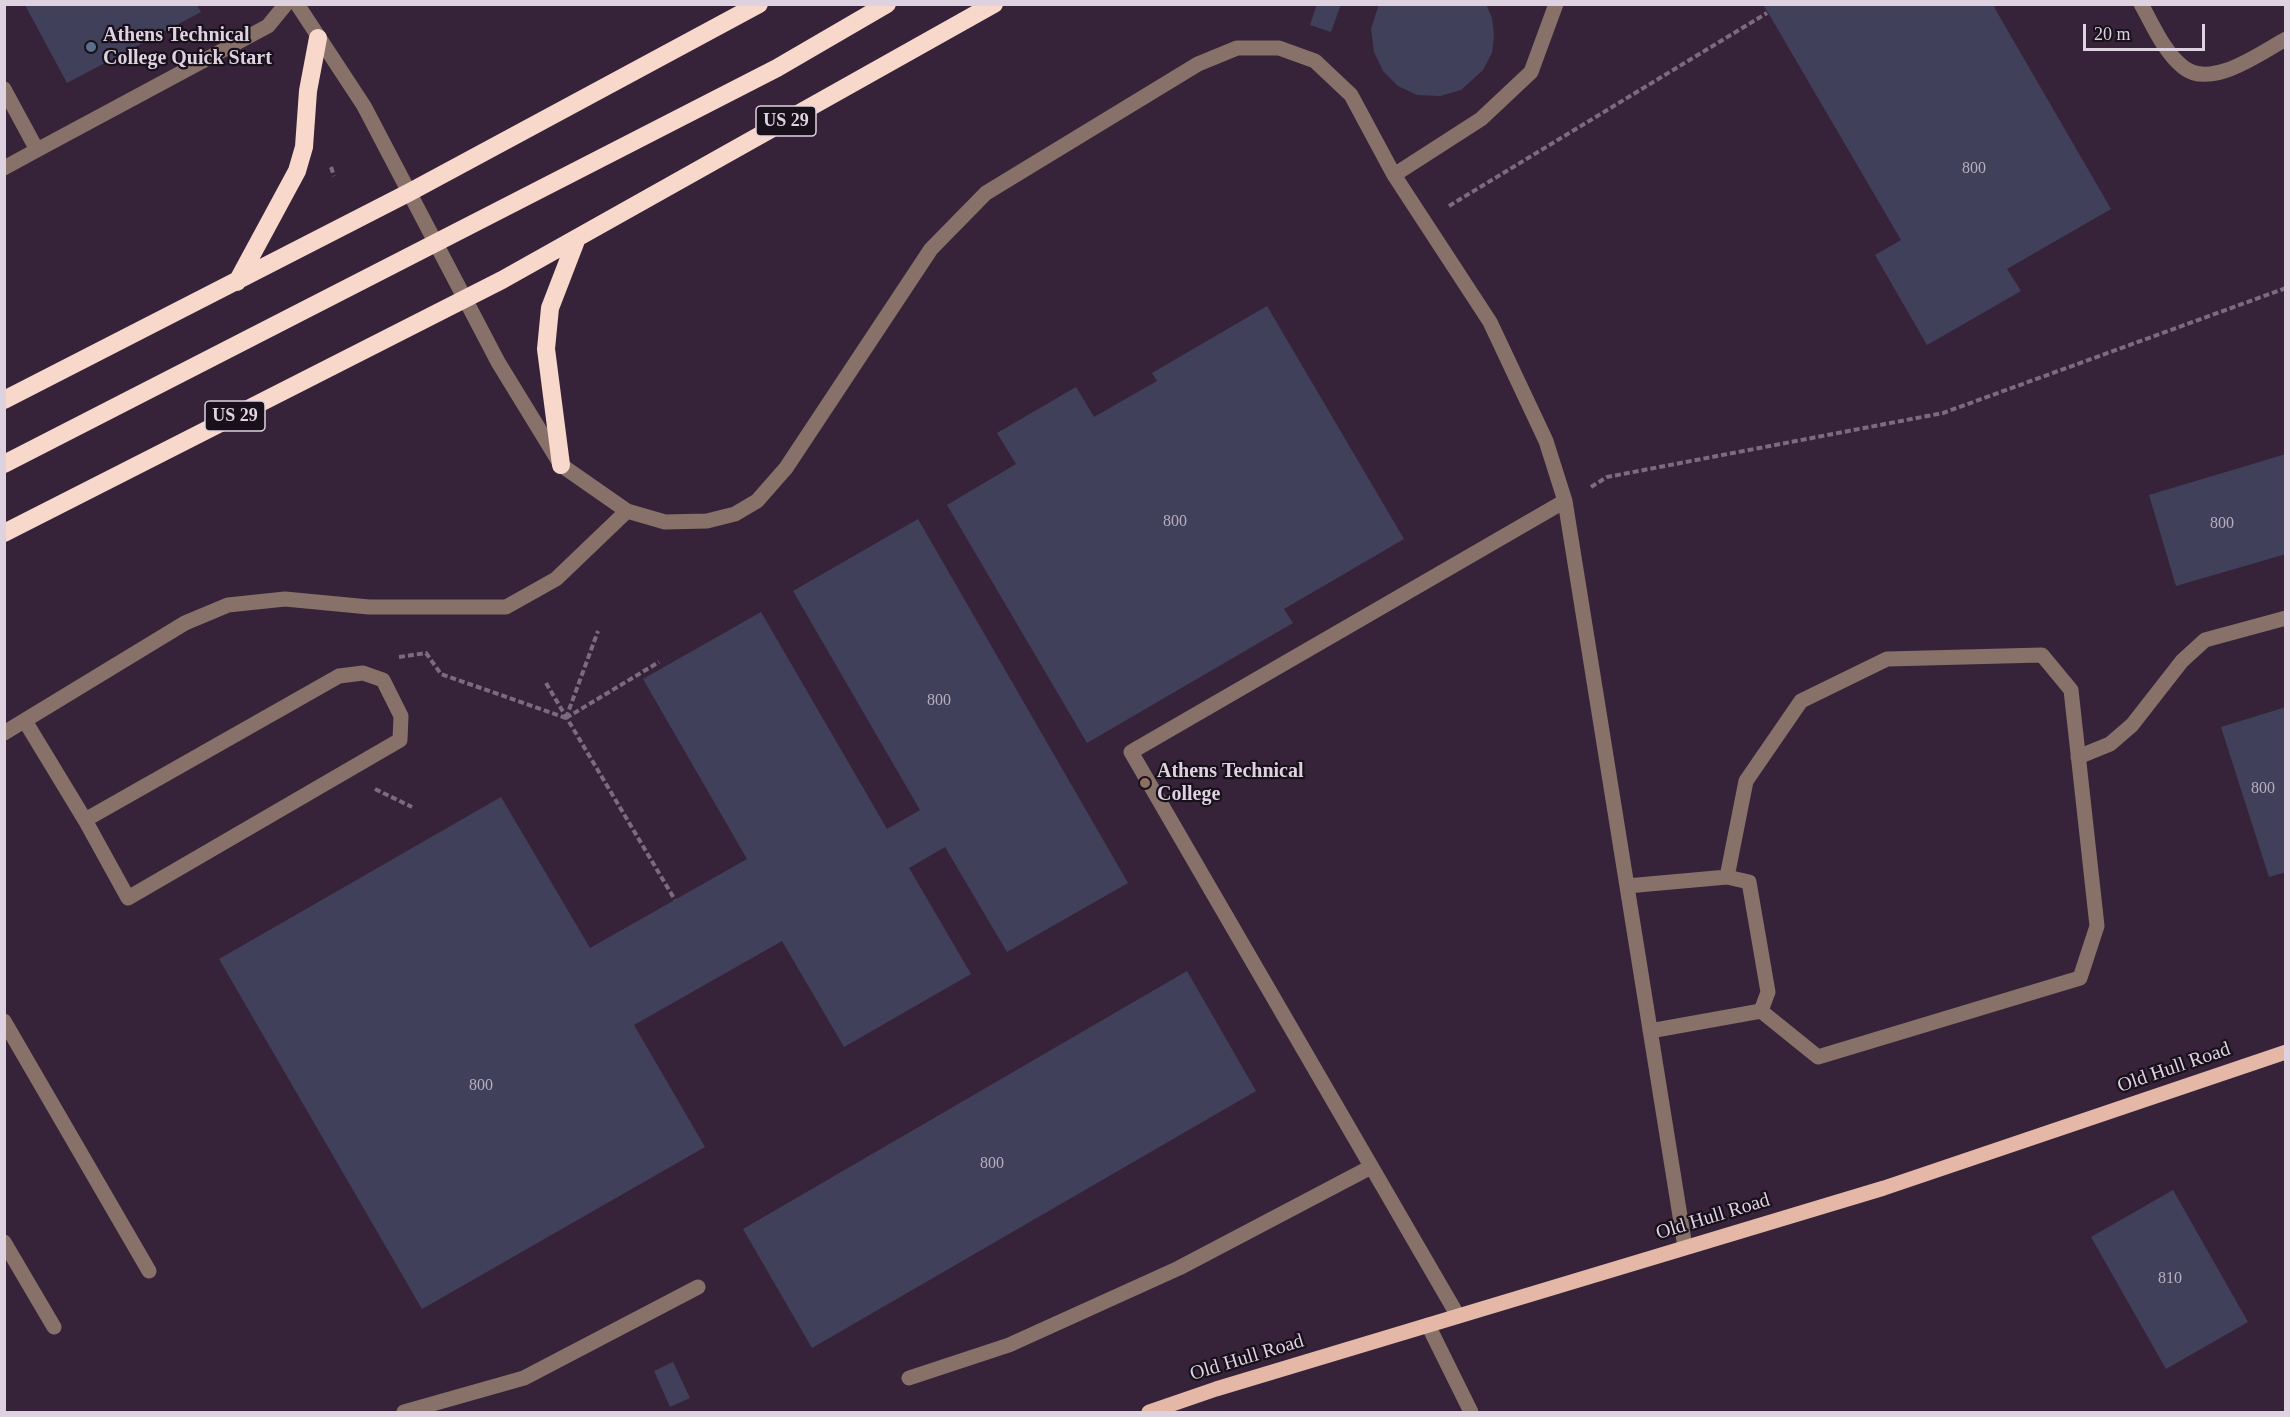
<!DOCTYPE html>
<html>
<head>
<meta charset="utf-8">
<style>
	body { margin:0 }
	#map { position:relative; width:2290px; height:1417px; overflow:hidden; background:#362339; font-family:"Times New Roman",serif }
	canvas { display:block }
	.frame { position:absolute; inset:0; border:6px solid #ded2e0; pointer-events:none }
	.scale { position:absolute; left:2083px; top:24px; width:122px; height:27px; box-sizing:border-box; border:3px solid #ded2e0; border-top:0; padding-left:8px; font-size:18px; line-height:21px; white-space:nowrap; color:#ded2e0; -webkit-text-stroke:4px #18101a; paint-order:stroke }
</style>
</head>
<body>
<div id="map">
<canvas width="2290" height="1417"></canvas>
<div class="frame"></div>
<div class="scale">20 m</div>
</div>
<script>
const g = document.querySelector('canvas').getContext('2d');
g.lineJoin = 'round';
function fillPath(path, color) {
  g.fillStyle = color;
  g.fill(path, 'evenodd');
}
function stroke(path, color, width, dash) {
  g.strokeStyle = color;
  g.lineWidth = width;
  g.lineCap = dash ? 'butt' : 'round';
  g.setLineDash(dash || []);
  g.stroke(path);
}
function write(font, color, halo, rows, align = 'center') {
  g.font = font + ' "Times New Roman",serif';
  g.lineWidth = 4.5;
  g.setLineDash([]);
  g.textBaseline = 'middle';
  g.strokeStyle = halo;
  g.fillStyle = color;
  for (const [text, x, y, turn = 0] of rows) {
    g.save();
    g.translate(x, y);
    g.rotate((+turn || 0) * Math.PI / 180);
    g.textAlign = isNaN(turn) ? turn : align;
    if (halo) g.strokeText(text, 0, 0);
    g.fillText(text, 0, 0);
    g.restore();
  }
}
fillPath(new Path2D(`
	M1317,4H1341L1331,32L1310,25Z
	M1379,4H1486L1492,18L1494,35L1492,53L1483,70L1461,90L1440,96L1417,95L1398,86L1383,71L1374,52L1371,29Z
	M1763,4H1999L1994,7L2111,209L2007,269L2021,291L1927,345L1875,255L1901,240Z
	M25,5H197L201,12L67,83Z
	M1267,306L1404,539L1284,609L1293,623L1087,743L947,505L1016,464L997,433L1076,387L1094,417L1157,381L1152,373Z
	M2286,454V554L2176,586L2149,495Z
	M918,519L1128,883L1007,952L945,847L909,868L971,974L844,1047L782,941L634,1025L705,1147L422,1309L219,959L501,797L590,948L747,859L643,679L761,612L887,829L920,810L793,591Z
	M2286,707V872L2269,877L2221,727Z
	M1187,971L1256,1091L812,1348L743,1229Z
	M2173,1190L2248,1322L2166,1369L2091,1237Z
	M673,1362L690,1398L670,1407L654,1371Z`), '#41405b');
stroke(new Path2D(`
	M331,167L334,176
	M1449,206L1767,13
	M1591,487L1607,477L1943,413L2286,288
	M399,657L426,653L441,674L566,718
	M546,683L675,900
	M566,718L659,662
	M566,718L598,631
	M375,789L412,807`), '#7b6b7e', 4, [6, 3]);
stroke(new Path2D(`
	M297,4L364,106L498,362L561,465L627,511L665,522L707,521L735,514L757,501L786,468L931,249L986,193L1198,64L1237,48H1279L1315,61L1351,95L1394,175L1490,322L1546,441L1565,501L1131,752L1458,1316
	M2141,4C2153,25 2164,52 2183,67C2211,90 2260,53 2286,39
	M4,89L37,150L268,26L286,4
	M4,168L37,150
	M1394,175L1481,119L1531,72L1556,4
	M1565,501L1685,1247
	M25,721L85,820L128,898L400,740L401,716L383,680L363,673L339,676L85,820
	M4,733L185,623L228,605L285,599L369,607H506L556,579L627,511
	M2078,757L2110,744L2132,725L2182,661L2205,640L2286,618
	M1727,877L1746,781L1801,701L1887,659L2042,655L2071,690L2097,926L2080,978L1818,1057L1761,1011
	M1627,886L1727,877L1749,882L1768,992L1761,1011L1650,1031
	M4,1021L149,1271
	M4,1242L54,1327
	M1428,1325L1471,1412
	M909,1378L1009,1345L1179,1268L1371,1167
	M404,1412L524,1378L698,1287`), '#877169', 15);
stroke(new Path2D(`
	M1149,1412L1216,1389L1884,1188L2286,1052`), '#e4b7a6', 15);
stroke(new Path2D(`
	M237,282L297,171L304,147L308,91L318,38
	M4,400L410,192L759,4
	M4,464L777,68L887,4
	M561,465L546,349L550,308L577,238
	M4,533L502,280L994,4`), '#f9d8cc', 18);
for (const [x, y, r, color] of [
	[91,47,6,"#5c6f8a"],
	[1145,783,6,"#8d6e63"]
]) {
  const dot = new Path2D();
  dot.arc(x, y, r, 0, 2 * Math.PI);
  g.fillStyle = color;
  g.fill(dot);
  stroke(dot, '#18101a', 2);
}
write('16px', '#b7aebf', null, [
	["800",1974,169],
	["800",1175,522],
	["800",2222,524],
	["800",939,701],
	["800",2263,789],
	["800",481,1086],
	["800",992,1164],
	["810",2170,1279]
]);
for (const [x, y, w] of [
	[786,121,60],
	[235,416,60]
]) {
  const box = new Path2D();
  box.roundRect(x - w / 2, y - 15, w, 30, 4.5);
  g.fillStyle = '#18101a';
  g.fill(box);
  stroke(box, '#ded2e0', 1.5);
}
write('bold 18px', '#ded2e0', null, [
	["US 29",786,121],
	["US 29",235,416]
]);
write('bold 20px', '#ded2e0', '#18101a', [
	["Athens Technical",103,36],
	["College Quick Start",103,59],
	["Athens Technical",1157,772],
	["College",1157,795]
], 'left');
write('20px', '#ded2e0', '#18101a', [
	["Old Hull Road",2174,1068,-19],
	["Old Hull Road",1713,1217,-17],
	["Old Hull Road",1247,1358,-17]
]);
</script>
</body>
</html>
